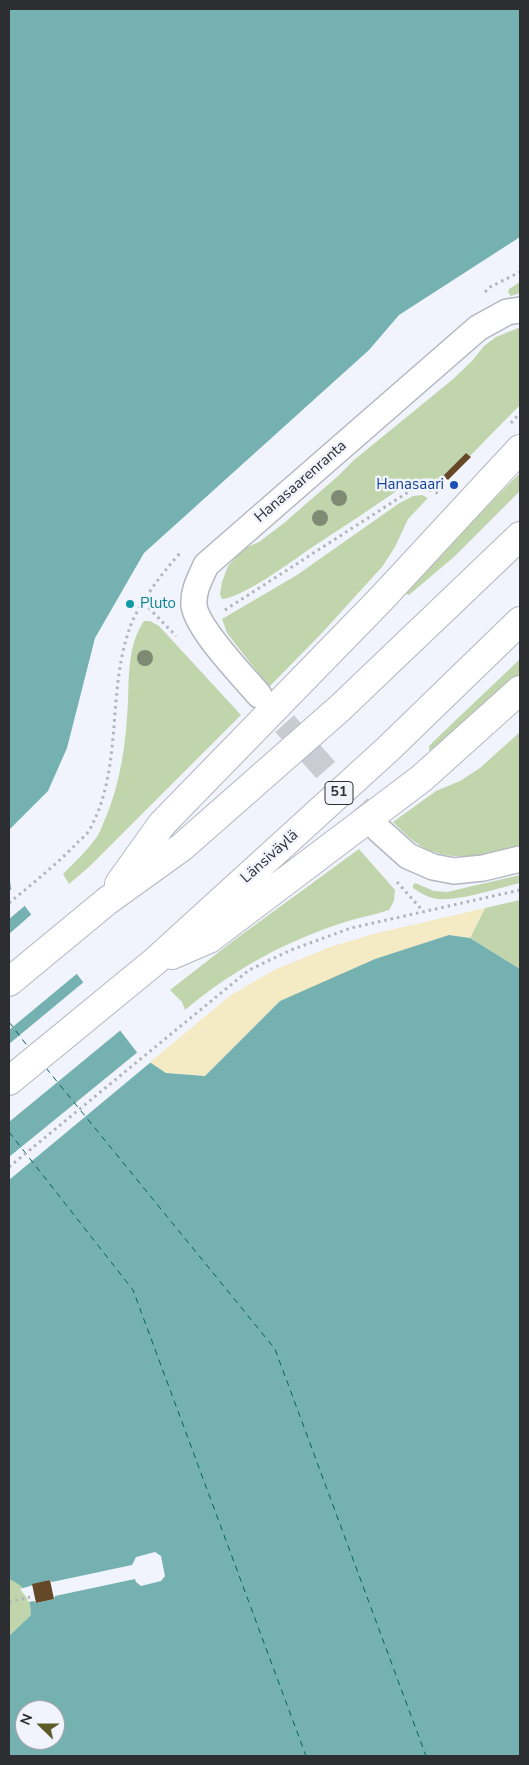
<!DOCTYPE html>
<html>
<head>
<meta charset="utf-8">
<style>
	body { margin:0 }
	#map { position:relative; width:529px; height:1765px; overflow:hidden; background:#f1f4fd; font-family:"Nunito Sans",sans-serif }
	canvas { display:block }
	.frame { position:absolute; inset:0; border:10px solid #2d2e32; pointer-events:none }
	.north { position:absolute; left:15px; top:1700px; width:50px; height:50px; box-sizing:border-box; background:#f1f4fd; border:1px solid #a3a5ac; border-radius:50%; rotate:292deg; font-size:14px; font-weight:700; line-height:20px; text-align:center; color:#2d2e32 }
	.north::after { content:''; display:block; margin:auto; width:18px; height:22px; background:#5d5b28; clip-path:polygon(50% 0,100% 100%,50% 72%,0 100%) }
</style>
</head>
<body>
<div id="map">
<canvas width="529" height="1765"></canvas>
<div class="frame"></div>
<div class="north">N</div>
</div>
<script>
const g = document.querySelector('canvas').getContext('2d');
g.lineJoin = 'round';
function fillPath(path, color) {
  g.fillStyle = color;
  g.fill(path, 'evenodd');
}
function stroke(path, color, width, dash) {
  g.strokeStyle = color;
  g.lineWidth = width;
  g.lineCap = dash ? 'butt' : 'round';
  g.setLineDash(dash || []);
  g.stroke(path);
}
function write(font, color, halo, rows, align = 'center') {
  g.font = font + ' "Nunito Sans",sans-serif';
  g.lineWidth = 5;
  g.setLineDash([]);
  g.textBaseline = 'middle';
  g.strokeStyle = halo;
  g.fillStyle = color;
  for (const [text, x, y, turn = 0] of rows) {
    g.save();
    g.translate(x, y);
    g.rotate((+turn || 0) * Math.PI / 180);
    g.textAlign = isNaN(turn) ? turn : align;
    if (halo) g.strokeText(text, 0, 0);
    g.fillText(text, 0, 0);
    g.restore();
  }
}
fillPath(new Path2D(`
	M520,282V293L511,296L508,292L509,289Z
	M518,328H520V405L470,456L466,453L438,481L427,478L410,482C376,505 342,528 308,550C291,562 242,598 222,599L220,594L222,582L228,566L243,549L259,542L284,523L338,476L354,460L452,380L472,361L484,346L496,337Z
	M520,473V491L455,556L409,595L404,593L418,575Z
	M422,495L428,498L408,519L395,547L382,567L321,634L269,687L227,633L222,619L297,575L398,504L413,496Z
	M144,621H150L159,626L241,715L90,866L69,884L63,874C75,862 89,849 98,835C101,830 103,823 106,817C121,781 126,742 128,702C129,675 128,644 144,621Z
	M520,659V676L497,699L430,754L429,746L437,738Z
	M520,732V845C492,856 455,862 426,849C413,842 403,832 393,822L436,791L460,781L480,768Z
	M359,849L395,890L394,901L389,910C375,915 360,917 345,922C284,942 234,969 185,1010L182,1002L170,990L233,941Z
	M520,875V883C498,888 461,901 438,899C429,898 420,893 413,888V885L415,883L434,891L447,892Z
	M520,900V969L470,938L485,908Z
	M9,1497L20,1584L30,1597L31,1615L9,1636Z`), '#c0d5ab');
fillPath(new Path2D(`
	M485,908L470,938L449,935L280,1001L205,1076L166,1073L149,1063L231,995L274,970L330,947L373,934Z`), '#f4ebc5');
fillPath(new Path2D(`
	M9,9H520V237L399,315L369,350L144,553L95,638L67,748L48,791L9,830Z
	M9,874L11,888L139,1055L166,1073L205,1076L280,1001L375,959L449,935L470,938L520,969V1756H9V1636L31,1615C30,1596 27,1587 9,1579ZM25,1710H55V1740H25Z`), '#75b1b1');
fillPath(new Path2D(`
	M14,887L27,904L9,919V891Z
	M33,913L79,972L9,1030V934Z
	M85,981L122,1029L9,1122V1044Z
	M139,1051L151,1062L9,1180V1157Z
	M155,1552L161,1556L165,1576L161,1581L141,1586L136,1582L135,1579L55,1596L54,1599L36,1603L34,1601L28,1602L27,1598L20,1589L50,1580L52,1582L132,1565L136,1557Z`), '#f1f4fd');
stroke(new Path2D(`
	M9,1022L29,1048
	M46,1068L275,1349L426,1756
	M9,1132L133,1290L306,1756`), '#055f60', 1, [6, 5]);
fillPath(new Path2D(`
	M466,453L471,457L448,480L443,476Z
	M50,1580L54,1599L36,1603L32,1584Z`), '#654827');
stroke(new Path2D(`
	M260,696L379,830`), '#caccd4', 25, [25, 12]);
const street = new Path2D(`
	M259,695C243,676 196,628 194,605C193,590 200,579 206,565L478,328L507,312L520,310
	M379,830L408,856L433,867L454,871L483,868L520,859`);
const highway = new Path2D(`
	M119,884L162,824L382,598L520,449
	M172,955L209,939L422,778L520,690
	M9,982L107,901L182,847L340,708L520,536
	M9,1081L154,962L388,749L520,621`);
stroke(street, '#b4b7c0', 28);
stroke(highway, '#b4b7c0', 30);
stroke(new Path2D(`
	M485,292L490,287L520,272
	M511,423L520,413
	M144,603L176,636
	M225,610L413,489L425,488L440,494L441,493
	M397,882L423,911
	M9,903C32,884 56,865 77,843C81,839 87,835 90,829C123,768 107,694 129,630C136,607 165,569 182,551
	M9,1167L249,970L291,950L351,928L520,890
	M9,1602L30,1597`), '#b1b4bb', 3, [2.5, 4]);
stroke(street, '#fff', 25);
stroke(highway, '#fff', 28);
g.fillStyle = '#7f8a75';
for (const [x, y] of [
	[339,498],
	[320,518],
	[145,658]
]) {
  g.beginPath();
  g.arc(x, y, 8, 0, 2 * Math.PI);
  g.fill();
}
for (const [x, y, r, color] of [
	[454,485,5,"#1a4fb4"],
	[130,604,5,"#0f9aa8"]
]) {
  const dot = new Path2D();
  dot.arc(x, y, r, 0, 2 * Math.PI);
  g.fillStyle = color;
  g.fill(dot);
  stroke(dot, '#f1f4fd', 2);
}
for (const [x, y, w] of [
	[339,793,28]
]) {
  const box = new Path2D();
  box.roundRect(x - w / 2, y - 11.5, w, 23, 4);
  g.fillStyle = '#f1f4fd';
  g.fill(box);
  stroke(box, '#2d2e32', 1);
}
write('bold 14px', '#2d2e32', null, [
	["51",339,793]
]);
write('15px', '#2d2e32', '#f1f4fd', [
	["Hanasaarenranta",301,482,-41],
	["Länsiväylä",270,857,-42]
]);
write('15px', '#164399', '#f1f4fd', [
	["Hanasaari",444,485]
], 'right');
write('15px', '#0d838f', '#f1f4fd', [
	["Pluto",140,604]
], 'left');
</script>
</body>
</html>
